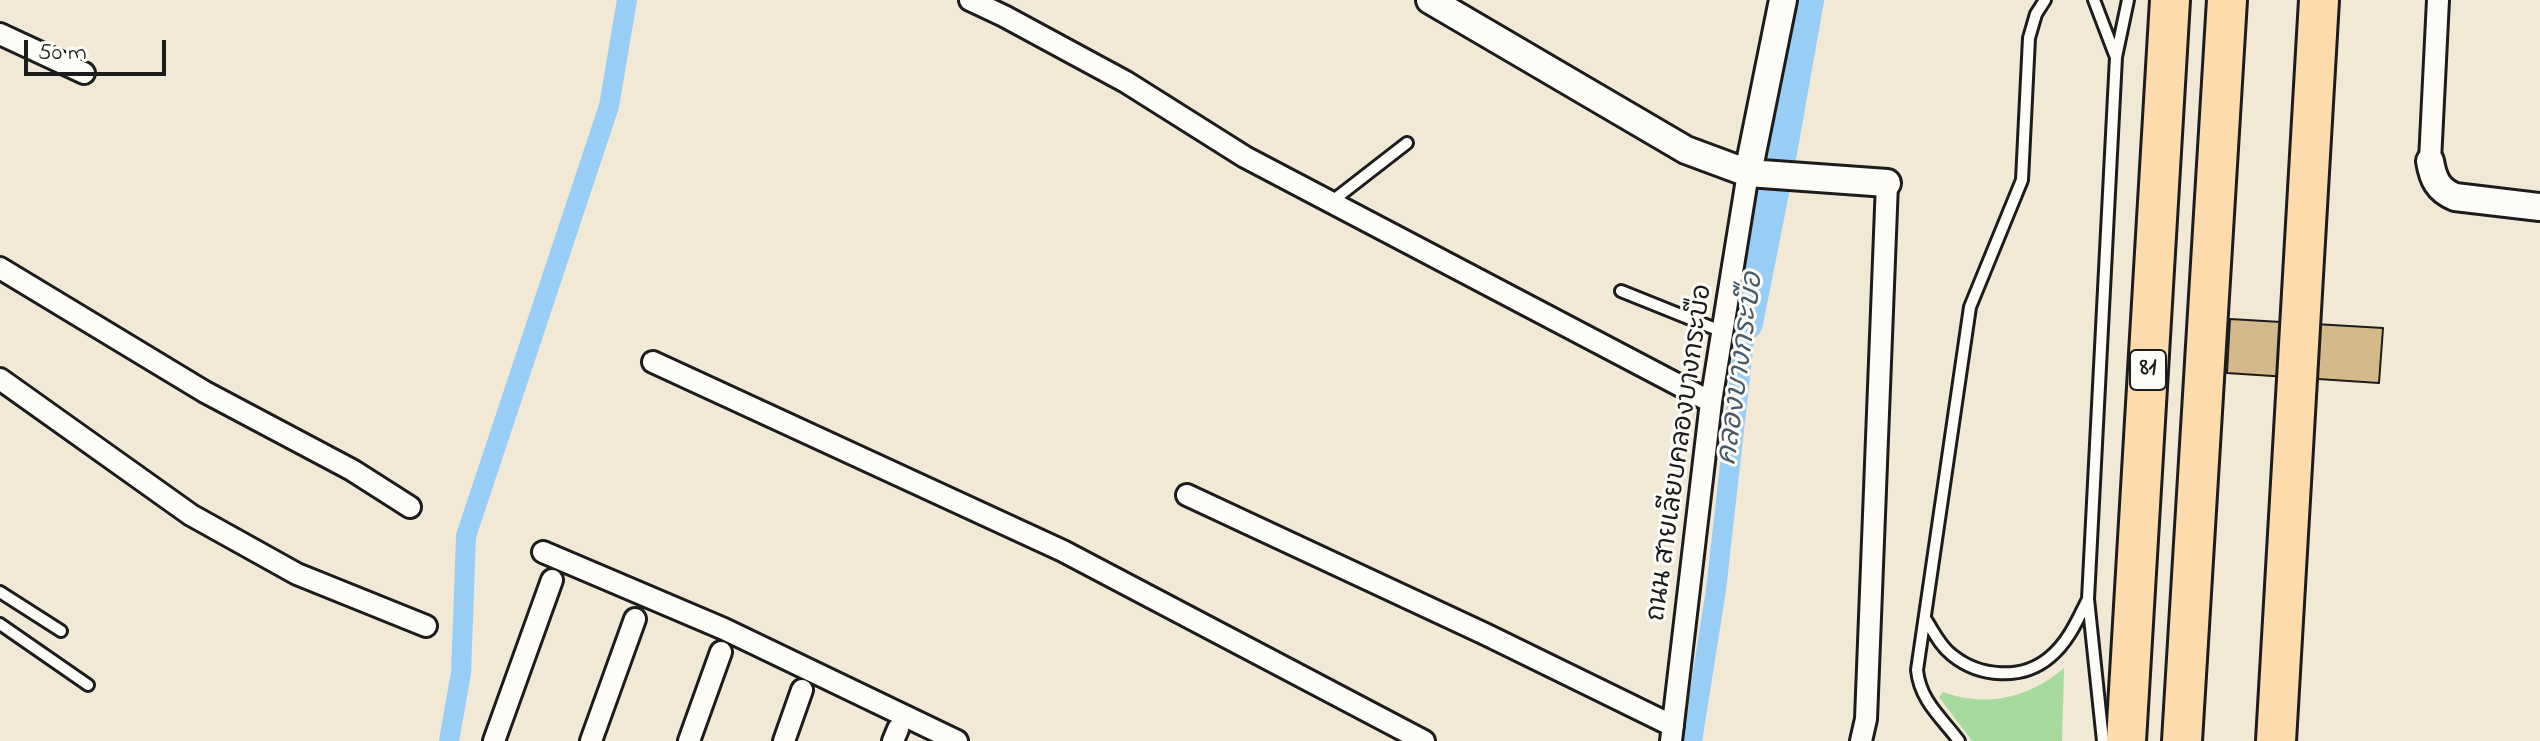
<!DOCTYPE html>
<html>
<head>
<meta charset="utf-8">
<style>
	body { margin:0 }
	#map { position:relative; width:2540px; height:741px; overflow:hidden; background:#f1e8d6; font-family:"Indie Flower",sans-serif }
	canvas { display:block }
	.scale { position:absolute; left:24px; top:40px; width:142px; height:36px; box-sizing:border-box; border:4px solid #1c1c1c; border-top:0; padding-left:10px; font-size:24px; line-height:28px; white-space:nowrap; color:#1c1c1c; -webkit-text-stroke:6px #fdfcf7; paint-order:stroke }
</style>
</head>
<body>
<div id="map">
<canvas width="2540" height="741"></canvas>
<div class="scale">50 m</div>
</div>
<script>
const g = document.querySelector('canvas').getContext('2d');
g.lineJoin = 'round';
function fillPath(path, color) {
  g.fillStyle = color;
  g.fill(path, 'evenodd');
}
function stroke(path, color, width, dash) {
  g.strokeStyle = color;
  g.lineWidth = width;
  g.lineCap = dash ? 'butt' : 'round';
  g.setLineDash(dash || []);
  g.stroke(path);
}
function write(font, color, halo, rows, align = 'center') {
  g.font = font + ' "Indie Flower","Playpen Sans Thai",sans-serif';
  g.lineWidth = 6;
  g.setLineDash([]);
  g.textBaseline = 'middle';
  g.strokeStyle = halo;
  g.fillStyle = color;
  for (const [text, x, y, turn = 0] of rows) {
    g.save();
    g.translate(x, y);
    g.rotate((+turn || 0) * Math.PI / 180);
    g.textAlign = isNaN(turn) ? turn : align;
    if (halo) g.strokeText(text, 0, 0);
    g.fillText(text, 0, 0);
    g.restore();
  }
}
fillPath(new Path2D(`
	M2064,668L2062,741H1972L1939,697L1943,692C1986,708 2029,698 2064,668Z`), '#a6db9d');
fillPath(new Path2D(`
	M2231,321L2377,382L2226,374Z`), '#0003');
stroke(new Path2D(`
	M449,741L461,673L466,536L609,106L627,0
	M1692,741L1716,590L1746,323`), '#98cef6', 20);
stroke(new Path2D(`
	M1746,323L1781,147L1807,0`), '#98cef6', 34);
const building = new Path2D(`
	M2230,319L2383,328L2379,383L2227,373Z`);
fillPath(building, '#d4ba8a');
stroke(building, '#1c1c1c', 2);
const service = new Path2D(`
	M2094,0L2115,55
	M1331,202L1407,143
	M1621,291L1723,332
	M0,592L61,631
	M1926,620C1934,632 1940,646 1952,655C1979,677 2022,681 2050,657C2068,642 2077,621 2087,601
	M0,624L88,685
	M1959,741C1942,718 1920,701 1917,670L1970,307L2022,180L2029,38L2036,14L2045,0
	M2103,741L2088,599L2116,57L2128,0`);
const minor = new Path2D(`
	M970,0L1004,16L1126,82L1245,157L1711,402
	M0,34L84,73
	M2430,161L2438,0
	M0,268L205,392L352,470L410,507
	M653,362L1063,551L1424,741
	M0,379L191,515L297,574L426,626
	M1187,495L1485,634L1673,726
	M543,552L724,629L957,741
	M494,741L552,580
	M591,741L635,619
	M689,741L721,652
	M784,741L802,690
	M893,741L898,729
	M1671,741L1711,402L1748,173
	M1861,741L1866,719L1887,183`);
const tertiary = new Path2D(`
	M1430,0L1686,150L1748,173L1887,183
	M2430,161C2433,179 2438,190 2455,197L2540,207
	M1748,173L1783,0`);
const motorway = new Path2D(`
	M2126,741L2170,0
	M2182,741L2227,0
	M2276,741L2319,0`);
stroke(service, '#1c1c1c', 16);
stroke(minor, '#1c1c1c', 26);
stroke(tertiary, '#1c1c1c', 32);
stroke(motorway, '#1c1c1c', 44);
stroke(service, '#fdfcf7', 10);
stroke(minor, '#fdfcf7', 20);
stroke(tertiary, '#fdfcf7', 26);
stroke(motorway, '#fedbac', 38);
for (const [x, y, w] of [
	[2148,370,36]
]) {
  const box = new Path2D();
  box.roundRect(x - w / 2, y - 20, w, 40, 6);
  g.fillStyle = '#fdfcf7';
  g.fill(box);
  stroke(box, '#1c1c1c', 2);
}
write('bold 24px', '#1c1c1c', null, [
	["81",2148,370]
]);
write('26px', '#1c1c1c', '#fdfcf7', [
	["ถนน สายเลียบคลองบางกระบือ",1682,453,-82]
]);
write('italic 28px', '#475a68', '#fdfcf7', [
	["คลองบางกระบือ",1743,369,-82]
]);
</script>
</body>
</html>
